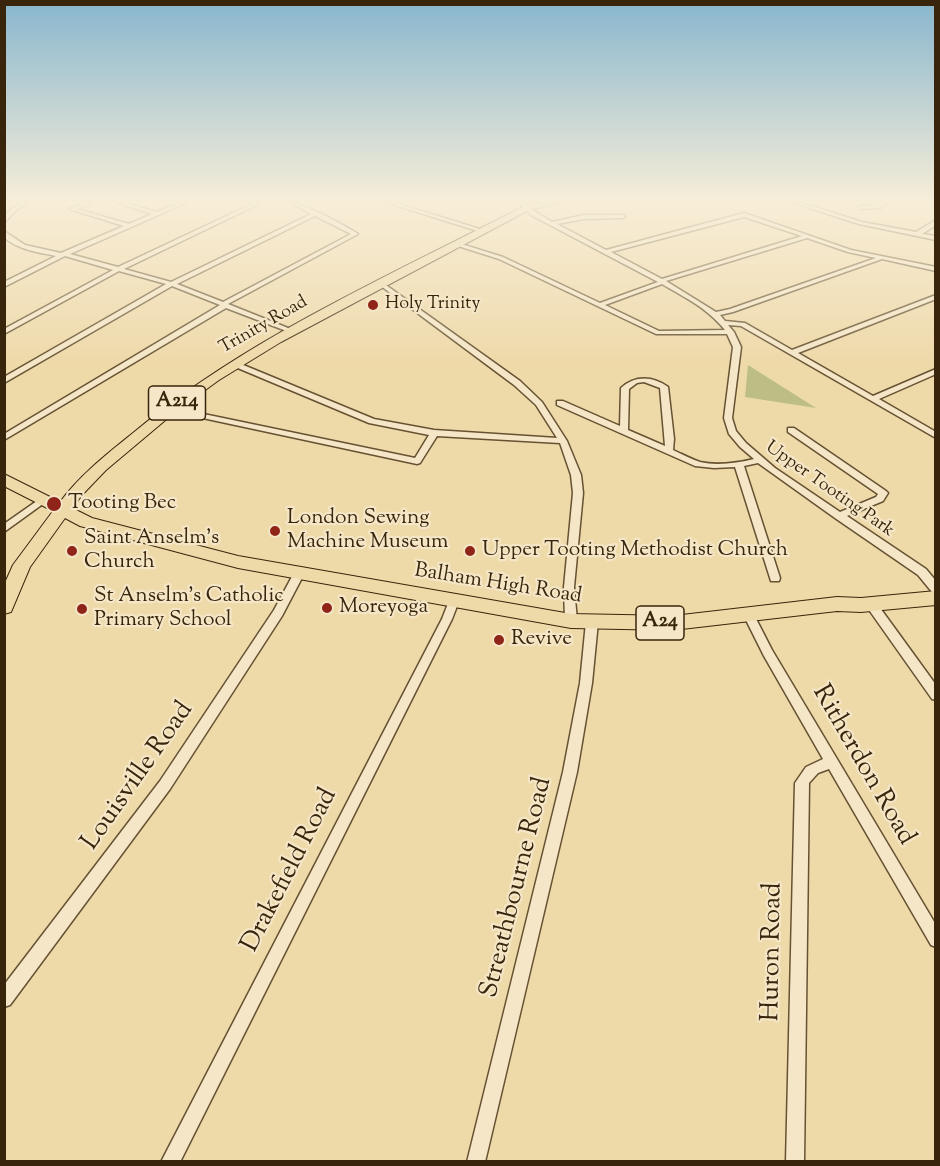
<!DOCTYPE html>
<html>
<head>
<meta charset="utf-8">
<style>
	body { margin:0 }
	#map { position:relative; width:940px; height:1166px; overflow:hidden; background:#eed9a9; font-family:"Sorts Mill Goudy",serif }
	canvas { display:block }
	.frame { position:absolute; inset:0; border:6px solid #39250b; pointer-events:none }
</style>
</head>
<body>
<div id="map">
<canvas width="940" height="1166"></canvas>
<div class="frame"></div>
</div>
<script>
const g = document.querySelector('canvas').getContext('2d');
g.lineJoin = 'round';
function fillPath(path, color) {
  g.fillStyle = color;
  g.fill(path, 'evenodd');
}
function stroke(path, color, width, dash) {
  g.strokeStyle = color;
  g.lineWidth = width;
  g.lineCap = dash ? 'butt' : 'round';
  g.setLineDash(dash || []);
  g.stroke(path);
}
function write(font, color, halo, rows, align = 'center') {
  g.font = font + ' "Sorts Mill Goudy",serif';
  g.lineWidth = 4.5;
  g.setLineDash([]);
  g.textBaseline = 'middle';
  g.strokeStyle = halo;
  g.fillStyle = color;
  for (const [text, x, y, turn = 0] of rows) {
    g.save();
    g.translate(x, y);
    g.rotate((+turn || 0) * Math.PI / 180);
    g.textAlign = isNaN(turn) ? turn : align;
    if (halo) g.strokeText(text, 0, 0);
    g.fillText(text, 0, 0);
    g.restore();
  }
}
fillPath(new Path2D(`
	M748,365L816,408L745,397Z`), '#bcbe86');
const minor = new Path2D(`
	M21,203H27L15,211L4,223C4,212 13,208 21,203Z
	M84,203H92L77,209L129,224L152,214L118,203H126L157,212L179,203H186L70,254L118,267L254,203H261L124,269L171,282L311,214L291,203C304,203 346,226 358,234L228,304L293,330V332H289L226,308L4,440V434L220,305L172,286L4,383V377L166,284L119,271L4,334V329L113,270L65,256L4,287V282L56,256C38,252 18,250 4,237V231L25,245L61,253L124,226L69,209ZM315,216L351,234L223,302L177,284Z
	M388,203H396L486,231L481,232Z
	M549,203H561L531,209L552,222L584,215H625V217L623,218L584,219L557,224L606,250L744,213L851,250L936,267V271L882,259L733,312L720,315L725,321L745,323L792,350L936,295V299L798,353L873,396L936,369V374L879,399L936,432V438L741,326L728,325L734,332L741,347L732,418L736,431L746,443L775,468L840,512L876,497L878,494L788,432V428H794L886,491L888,493L883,501L847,516L926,569L936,581V593L932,592L918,575L835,518L758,463L744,466L780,578L779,581H771L735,467L714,468L695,466L557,405V401H563L620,426L621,388C635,375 653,376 668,387L674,439L673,450C682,454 691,459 700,462C717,466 737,463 754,459L740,447L729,434L724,418L733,347L727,334H656L499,259L455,245L458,243L503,257L600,303L658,282L531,215L521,206L524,204L528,207ZM744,217L802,236L662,279L611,252ZM807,238L848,252L876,258L730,309L716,312L666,281ZM662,284C687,299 706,307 725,330L659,331L605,305ZM644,382L660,388L665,446L628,430L629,389L637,383Z
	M794,203H802L862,222L916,232L936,220V225L922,234L936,236V240L859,224Z
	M881,203H887L880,208L861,209L858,207Z
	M383,283L520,381L542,402L567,441L581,475L583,493L574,587L577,621L575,624H567L565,621L564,587L573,493L571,475L560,443L437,436L420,463L417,464L170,411L166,409L170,407L415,458L429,435L369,423L233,366V362H236L374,419L434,430L557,438L536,405L514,385L381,286V284Z
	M44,496L49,499L47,501L4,532V524Z
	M299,570L304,574L282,616L170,789L10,1005L4,1007V985L160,781L274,610L295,571Z
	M454,597L458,598L459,601L452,619L180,1162H161L442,619L449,601L450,598Z
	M871,600L875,601L936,685V700L932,699L867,607L866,604L867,601Z
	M749,612L753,613L772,650L936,925V947L931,945L829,769L818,773L809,783L804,1162H786L795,783L806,767L823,759L764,656L744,616L745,613Z
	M592,618L596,619L598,622L592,683L577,772L485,1162H467L563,772L580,683L586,622L588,619Z`);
const trunk = new Path2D(`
	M530,203H542L281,342L219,380L175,412L106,470L82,495L72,508L92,518L238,556L571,614L673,616L837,597L861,598L936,591V605L861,612L837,611L673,630L571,628L238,568L80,526L65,518L30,567L11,612L4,614V585L13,565L53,511L4,486V474L60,502C80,475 107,454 133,433C249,336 396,273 530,203Z`);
stroke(minor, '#665232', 3);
stroke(trunk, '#39250b', 2);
fillPath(minor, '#f4e6c7');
fillPath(trunk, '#eed9a9');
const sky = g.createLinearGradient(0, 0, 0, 366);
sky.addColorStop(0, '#88b6ce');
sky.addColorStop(0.55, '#f7eed8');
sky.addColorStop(1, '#f7eed800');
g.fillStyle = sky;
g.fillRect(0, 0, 940, 366);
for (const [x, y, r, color] of [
	[373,305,6,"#8f2418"],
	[54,504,8,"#8f2418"],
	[275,531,6,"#8f2418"],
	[72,551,6,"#8f2418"],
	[470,551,6,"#8f2418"],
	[327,608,6,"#8f2418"],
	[82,609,6,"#8f2418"],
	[499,640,6,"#8f2418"]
]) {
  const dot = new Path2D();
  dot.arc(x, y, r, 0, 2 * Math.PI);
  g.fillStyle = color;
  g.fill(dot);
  stroke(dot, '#f4e6c7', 2);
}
write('18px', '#39250b', '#f4e6c7', [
	["Holy Trinity",385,305]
], 'left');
write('18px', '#39250b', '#f4e6c7', [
	["Trinity Road",264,326,-30],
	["Upper Tooting Park",829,490,35]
]);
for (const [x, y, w] of [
	[177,403,57],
	[660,623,48]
]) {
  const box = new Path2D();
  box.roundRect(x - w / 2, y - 17, w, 34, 4.5);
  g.fillStyle = '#f4e6c7';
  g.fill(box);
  stroke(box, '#39250b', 1.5);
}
write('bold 20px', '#39250b', null, [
	["A214",177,403],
	["A24",660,623]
]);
write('21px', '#39250b', '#f4e6c7', [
	["Tooting Bec",68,504],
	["London Sewing",287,519],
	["Machine Museum",287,543],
	["Saint Anselm's",84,539],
	["Church",84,563],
	["Upper Tooting Methodist Church",482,551],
	["St Anselm's Catholic",94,597],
	["Primary School",94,621],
	["Moreyoga",339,608],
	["Revive",511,640]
], 'left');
write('21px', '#39250b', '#f4e6c7', [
	["Balham High Road",498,585,9]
]);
write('26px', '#39250b', '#f4e6c7', [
	["Ritherdon Road",862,766,60],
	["Louisville Road",139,777,-55],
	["Drakefield Road",291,871,-63],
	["Streathbourne Road",518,888,-76],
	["Huron Road",774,952,-89]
]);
</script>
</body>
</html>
